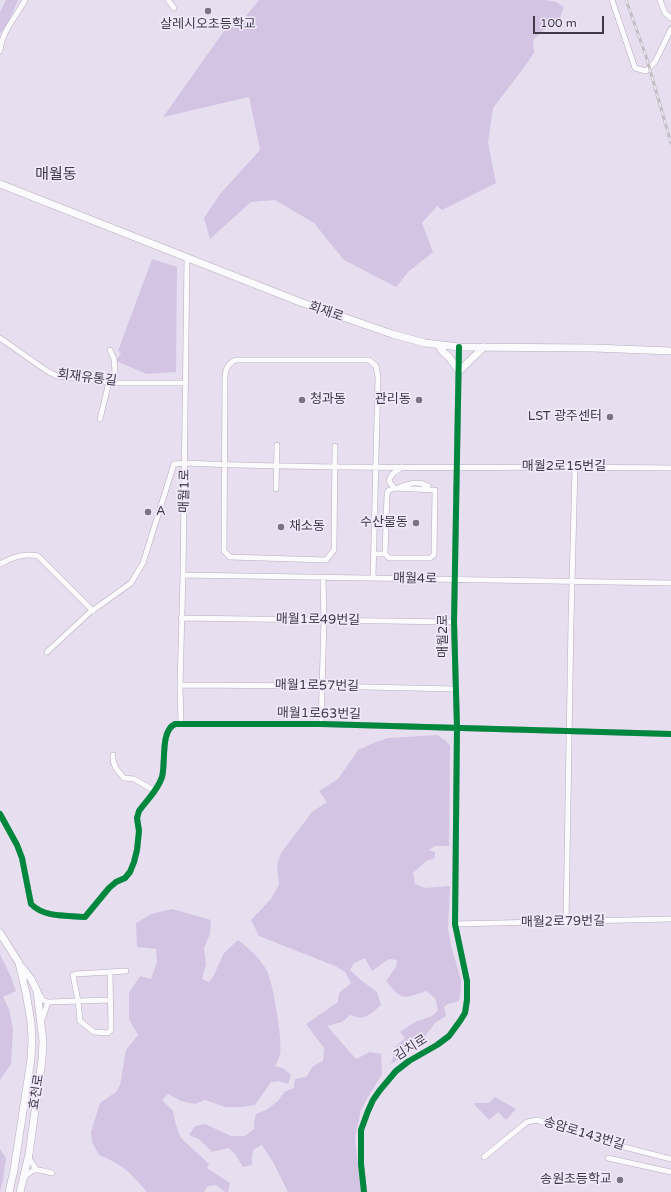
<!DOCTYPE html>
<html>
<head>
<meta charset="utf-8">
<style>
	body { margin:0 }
	#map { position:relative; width:671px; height:1192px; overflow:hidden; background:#e7dff0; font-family:"Varela Round",sans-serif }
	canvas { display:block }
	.scale { position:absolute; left:533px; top:16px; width:71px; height:18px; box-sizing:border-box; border:2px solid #3f3a46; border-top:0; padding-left:5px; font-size:12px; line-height:14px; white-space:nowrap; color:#3f3a46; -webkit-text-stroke:3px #f0e8fb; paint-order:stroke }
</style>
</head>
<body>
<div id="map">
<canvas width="671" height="1192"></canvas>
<div class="scale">100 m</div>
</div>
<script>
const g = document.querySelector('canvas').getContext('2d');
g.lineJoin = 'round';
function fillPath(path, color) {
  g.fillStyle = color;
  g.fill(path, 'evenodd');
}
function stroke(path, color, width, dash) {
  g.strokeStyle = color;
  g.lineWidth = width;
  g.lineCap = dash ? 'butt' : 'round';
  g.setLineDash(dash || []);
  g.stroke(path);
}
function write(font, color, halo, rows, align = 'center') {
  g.font = font + ' "Varela Round","Noto Sans KR",sans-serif';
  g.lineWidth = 3.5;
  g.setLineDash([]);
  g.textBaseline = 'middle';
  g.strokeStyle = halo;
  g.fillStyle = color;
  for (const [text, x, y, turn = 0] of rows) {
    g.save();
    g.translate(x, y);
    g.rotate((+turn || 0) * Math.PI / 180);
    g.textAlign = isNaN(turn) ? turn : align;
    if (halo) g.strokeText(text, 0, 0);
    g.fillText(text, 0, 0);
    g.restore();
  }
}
fillPath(new Path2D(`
	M6,0H18L10,19L0,34V12Z
	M259,0H545L556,2L564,7L558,23L545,29L533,40L534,53L522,70L493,108L488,142L496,183L442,210L437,206L422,223L433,252L408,272L396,287L344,260L314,223L275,200L251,202L210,239L204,218L220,194L260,150L249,97L163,117L227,27L240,23Z
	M152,259L177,267L176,372L147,374L116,361L121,353L118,351Z
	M437,735L446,741L450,746L449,846H435L429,850L435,852V858L426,861L413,873L415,884L425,888L450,886L448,929L451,945L461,980V989L459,1001L448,1004L444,1007L446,1016L435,1023L426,1035L422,1043L391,1064L396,1046L405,1038L400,1032L415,1022L432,1016L438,1010L435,998L426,991C403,999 402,1001 386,981L396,967L397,960L389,959L372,971L365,958L354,963L350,970L362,981L377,992L381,1005C370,1015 364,1021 350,1015L342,1022L327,1026L356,1059L370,1052L381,1054L382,1074L368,1097L361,1110L355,1138L361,1192H288L273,1162L262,1145L254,1149L252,1156V1165L243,1167L235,1154L229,1148L212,1152L199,1139L189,1135L195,1126L205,1124L231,1136H245L254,1129V1122L256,1114L266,1110L278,1101L284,1092L294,1088L295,1079L306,1077L313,1066L323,1061L324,1048L306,1024L338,1002L339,993L351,983L345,972L335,966L259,936L251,920L271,899L279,885L277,865L281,853L312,812L327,802L319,791L338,779L358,750L376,742L388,738Z
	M172,909L211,920L210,934L204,948L206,964L202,979L209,982L214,975L224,953L238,940C249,948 260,958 267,971C273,983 283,1041 280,1055C279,1059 276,1063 275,1066L283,1068L291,1075L288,1084L278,1081L271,1082L255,1105L242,1107H225L205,1100L195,1104L181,1101L168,1094L162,1100L173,1111L176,1125L181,1138L209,1164L207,1168L230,1183L228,1192H225L216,1185L208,1186L204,1192H147C131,1173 122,1164 99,1155L92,1142L91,1132L100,1103L116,1092L120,1085L126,1050L138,1035L129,1019V993L140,976L151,979L157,962L156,949L137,947L136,923L151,914Z
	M0,954L11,977L16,991L3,997L9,1009L13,1029L11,1064L0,1080Z
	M495,1097L516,1109L506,1120L498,1112L489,1120L473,1103H489Z
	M0,1149L6,1158L3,1180L0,1192Z`), '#d3c4e4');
const minor = new Path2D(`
	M168,0L174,8
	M612,0L635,68L646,71L655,62L671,29
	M660,0L665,13L671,18
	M0,51C2,31 16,17 25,0
	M0,338L47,371L57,376L117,383H185
	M100,419L109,382L115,372L114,359L110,350
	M335,446L334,550L326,560L230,557L224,551L225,376C226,368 228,363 236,360H369L376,366L378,377L373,578
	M400,487C410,483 418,481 428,486
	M394,488L435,490L434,555L430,558H389L385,554L387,494L388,491Z
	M394,488L389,481C391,473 396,472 402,467
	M276,489L277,445
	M374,554H385
	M0,564C12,557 25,553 38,556L93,611
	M183,575L671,583
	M181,618L454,622
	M47,652L89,613L131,583L143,563L174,464L185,463C347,470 509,466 671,468
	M180,685L322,686L455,689
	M181,724L180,685L183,575L187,257
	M321,724L324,620L323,578
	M113,755C112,765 117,770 124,778L134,779L155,791
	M0,814L17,845L22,858L31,904C45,918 66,915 85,917L109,888L116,882L125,878L130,872L134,862L137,850L139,831L137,818L139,811C147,800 158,790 162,777C166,763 160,731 175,724H321L671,734
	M566,922L571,622L575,467
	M455,924L671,919
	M110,972L111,1030L108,1033L94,1032L80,1021L78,1001L73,975L76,974L126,971
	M37,991L43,1000L48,1002L111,1000
	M42,1020L48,1002
	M29,1156L30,1160L36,1169
	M484,1157L527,1122L537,1120L609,1143L671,1159
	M608,1158L671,1172
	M24,1178C35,1166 37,1170 52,1173
	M364,1192L361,1164V1130L368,1111L373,1100L380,1090L396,1071L409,1061L437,1045L449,1036L460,1021L465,1013L467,1000V981L455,924L457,727L454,622L459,347`);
const major = new Path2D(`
	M0,184L300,302L392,334L425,343L459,347L594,348L671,351
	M439,345L442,351L449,357L459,371L484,347
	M0,933L19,963L26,993L31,1022L32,1040L31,1059L14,1170L9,1192
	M20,1192L29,1154L42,1060L43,1041L37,991L31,979L22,967`);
stroke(minor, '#b4aebb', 6);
stroke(major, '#b4aebb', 8);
stroke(minor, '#fbfafd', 5);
stroke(major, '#fbfafd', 7);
const rail = new Path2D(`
	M626,0L646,56L671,143`);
stroke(rail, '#c1bfc3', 3);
stroke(rail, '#f0e8fb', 1.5, [4.5]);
stroke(new Path2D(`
	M0,814L17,845L22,858L31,904C45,918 66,915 85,917L109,888L116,882L125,878L130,872L134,862L137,850L139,831L137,818L139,811C147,800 158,790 162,777C166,763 160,731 175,724H321L671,734
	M364,1192L361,1164V1130L368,1111L373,1100L380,1090L396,1071L409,1061L437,1045L449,1036L460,1021L465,1013L467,1000V981L455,924L457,727L454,622L459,347`), '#00873e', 6);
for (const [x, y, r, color] of [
	[208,11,4,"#7a7482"],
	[302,400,4,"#7a7482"],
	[419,400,4,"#7a7482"],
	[610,417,4,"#7a7482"],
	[148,512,4,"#7a7482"],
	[416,523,4,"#7a7482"],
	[281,527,4,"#7a7482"],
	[620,1180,4,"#7a7482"]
]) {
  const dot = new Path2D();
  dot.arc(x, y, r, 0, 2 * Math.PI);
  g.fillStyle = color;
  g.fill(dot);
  stroke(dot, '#f0e8fb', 1.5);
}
write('13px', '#3f3a46', '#f0e8fb', [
	["살레시오초등학교",208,25,"center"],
	["청과동",310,400,"left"],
	["관리동",411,400],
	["LST 광주센터",602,417],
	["A",156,512,"left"],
	["수산물동",408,523],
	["채소동",289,527,"left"],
	["송원초등학교",612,1180]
], 'right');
write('13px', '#3f3a46', '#f0e8fb', [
	["회재로",326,312,19],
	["회재유통길",87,378,7],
	["매월2로15번길",564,467],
	["매월1로",185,491,-89],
	["매월4로",415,579,1],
	["매월1로49번길",318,620,1],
	["매월2로",444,636,-90],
	["매월1로57번길",317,686,1],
	["매월1로63번길",319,714,1],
	["매월2로79번길",563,922,-1],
	["김치로",411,1048,-32],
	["효천로",37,1092,-81],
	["송암로143번길",584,1134,17]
]);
write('15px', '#3f3a46', '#f0e8fb', [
	["매월동",56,175]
]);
</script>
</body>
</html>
